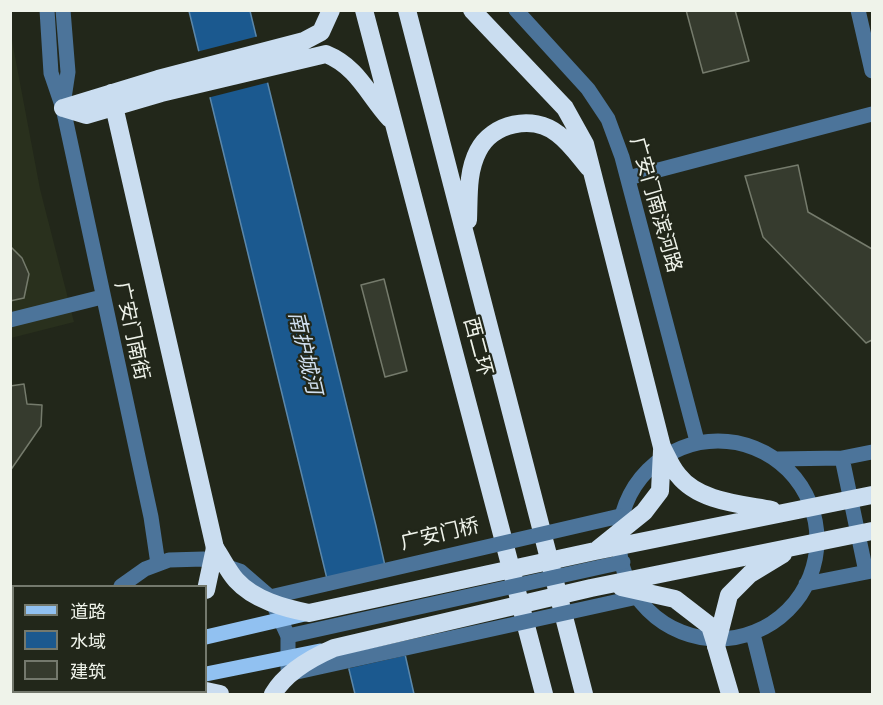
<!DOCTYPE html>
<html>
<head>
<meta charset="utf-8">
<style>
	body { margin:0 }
	#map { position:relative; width:883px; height:705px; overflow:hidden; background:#22271a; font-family:"Archivo Narrow","Noto Sans SC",sans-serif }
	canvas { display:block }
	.frame { position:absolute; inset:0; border:12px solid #eff3ea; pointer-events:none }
	.legend { position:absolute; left:12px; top:585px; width:195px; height:108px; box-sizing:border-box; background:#22271a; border:2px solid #74796d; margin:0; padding:8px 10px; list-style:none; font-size:18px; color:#eff3ea }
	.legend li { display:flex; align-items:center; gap:12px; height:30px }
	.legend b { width:30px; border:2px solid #74796d }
</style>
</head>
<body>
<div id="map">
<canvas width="883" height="705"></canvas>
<div class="frame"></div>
<ul class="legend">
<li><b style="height:8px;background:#91c1f1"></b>道路</li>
<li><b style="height:16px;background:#1b598f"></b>水域</li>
<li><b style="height:16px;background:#363b2e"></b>建筑</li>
</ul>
</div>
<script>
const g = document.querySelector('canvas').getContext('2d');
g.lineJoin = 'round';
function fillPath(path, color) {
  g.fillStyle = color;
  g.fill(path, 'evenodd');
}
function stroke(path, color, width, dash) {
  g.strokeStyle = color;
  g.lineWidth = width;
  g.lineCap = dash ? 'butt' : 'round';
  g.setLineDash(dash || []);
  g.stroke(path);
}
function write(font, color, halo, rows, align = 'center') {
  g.font = font + ' "Archivo Narrow","Noto Sans SC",sans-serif';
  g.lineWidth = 4.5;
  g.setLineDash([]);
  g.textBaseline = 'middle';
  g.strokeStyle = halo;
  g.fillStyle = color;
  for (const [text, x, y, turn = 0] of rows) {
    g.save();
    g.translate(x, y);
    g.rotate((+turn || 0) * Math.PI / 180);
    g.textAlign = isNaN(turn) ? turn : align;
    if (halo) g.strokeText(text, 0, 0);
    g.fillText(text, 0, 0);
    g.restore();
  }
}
fillPath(new Path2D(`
	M10,30L40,189L74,322L11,338Z`), '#29301d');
const water = new Path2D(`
	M189,11H250L376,526L414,694H355Z`);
fillPath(water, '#1b598f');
stroke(water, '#5b87aa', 1.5);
fillPath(new Path2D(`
	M259,36L270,82L207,98L196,52Z
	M388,564L408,655L346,669L324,578Z`), '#22271a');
const building = new Path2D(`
	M686,10H735L749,61L703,73Z
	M798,165L808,212L872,249V340L866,343L763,237L745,176Z
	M10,246L22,258L29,274L24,298L10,301Z
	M384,279L407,371L385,377L361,285Z
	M24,384L27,404L42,405L41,426L10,471V386Z`);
fillPath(building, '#363b2e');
stroke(building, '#757b6c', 1.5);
stroke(new Path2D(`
	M47,10L51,73L63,108L151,517L158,564
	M63,10L68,72L63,105
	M516,10L588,89L608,119L622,157L697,441
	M858,10L872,71
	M628,178L872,114
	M10,320L102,297
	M619 540a99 99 0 1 1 198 0a99 99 0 1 1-198 0Z
	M842,458L866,572
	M777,459L842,458L872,452
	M806,584L872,571
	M121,586L145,569L169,560L204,559L240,571L270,597L288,636V669
	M10,623L14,622
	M753,634L768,694`), '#4c749a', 15);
stroke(new Path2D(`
	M10,682L14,681
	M108,694L121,692`), '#91c1f1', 15);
stroke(new Path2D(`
	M364,10L544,694
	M407,10L584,694
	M472,10L565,108L585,144L662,447
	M111,93L215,548
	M63,108L86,115L161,93L326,54C358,67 368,95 390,119
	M63,108L158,79L304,41L321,32L331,10
	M468,220C469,198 467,172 478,151C492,123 533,114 558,134C570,143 579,156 589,168
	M716,646L730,694
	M206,691L220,694`), '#caddf0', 18);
stroke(new Path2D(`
	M270,597L620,516
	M288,636L623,562
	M297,672L633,598`), '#4c749a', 15);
stroke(new Path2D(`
	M206,637L309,613
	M206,674L320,651`), '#91c1f1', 15);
stroke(new Path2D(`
	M662,447C667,456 671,467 678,475C699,502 741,504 772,510
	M215,548C222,558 228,571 236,580C254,600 284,608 309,613L595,551L872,495
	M598,549L644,512L660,491L662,451
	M621,587L675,599L710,626L716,645
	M206,590L215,548
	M716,646L729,595L750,574L783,554
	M273,694C286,672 311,658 334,648L591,588L872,531`), '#caddf0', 18);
write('20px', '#eff3ea', '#22271a', [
	["广安门南滨河路",655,205,74],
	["广安门南街",131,331,78],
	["西二环",477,347,75],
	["广安门桥",440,535,-13]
]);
write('italic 21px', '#d0dfef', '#22271a', [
	["南护城河",304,353,77]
]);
</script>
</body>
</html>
